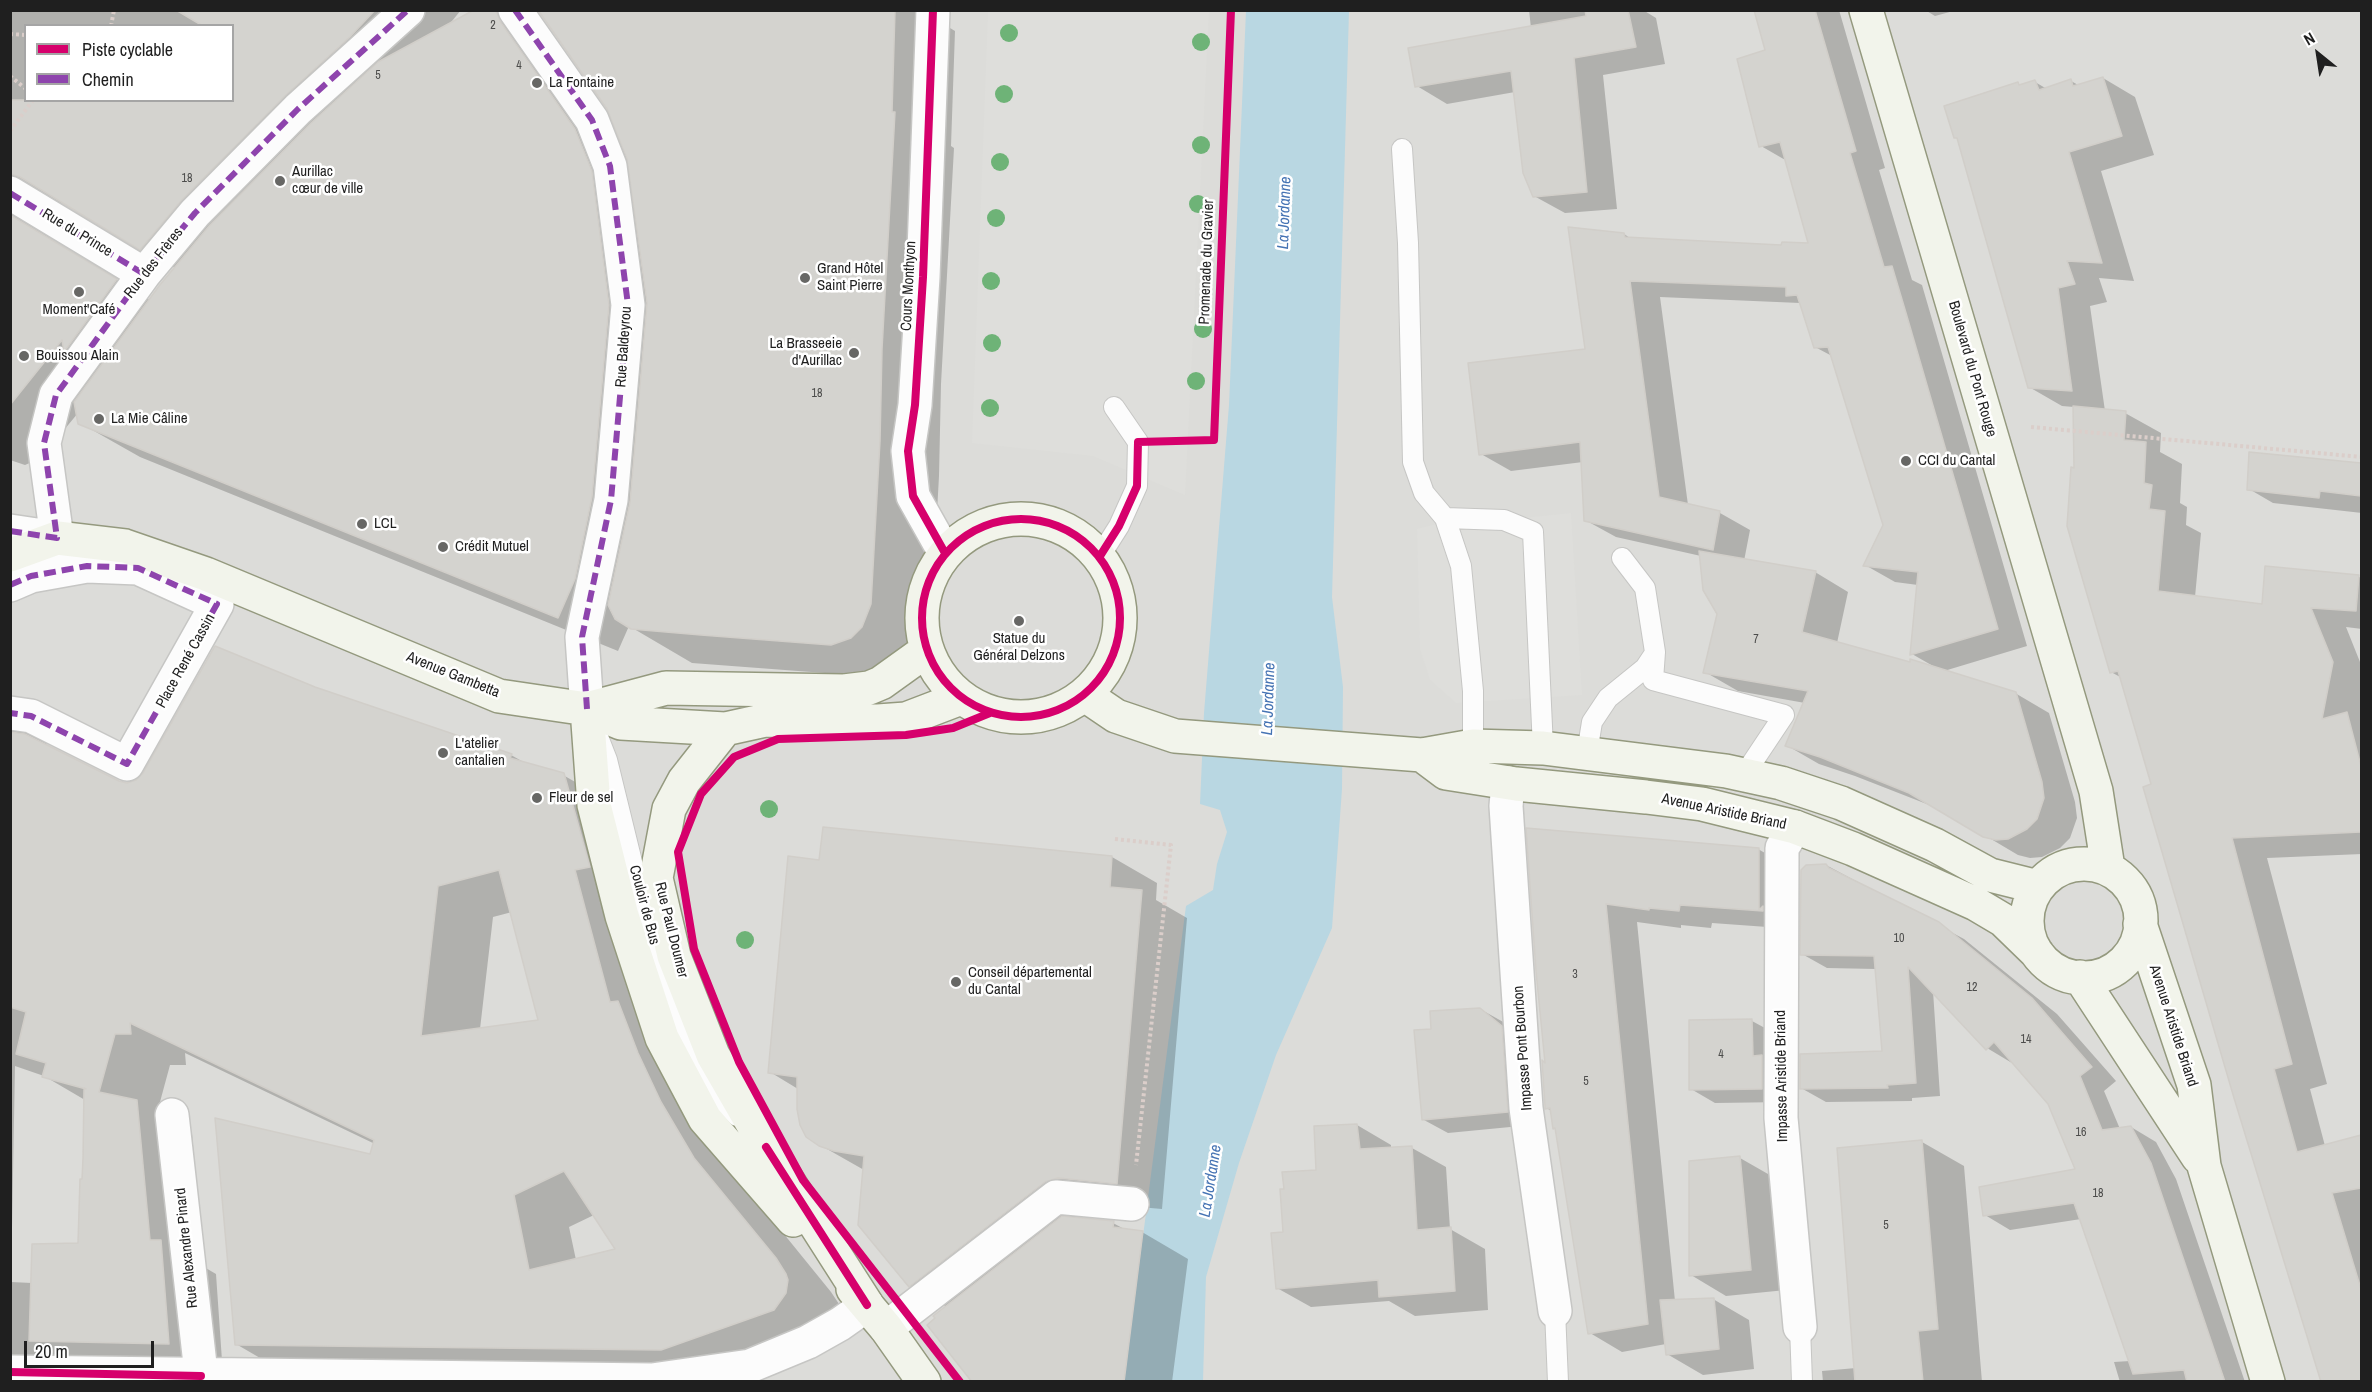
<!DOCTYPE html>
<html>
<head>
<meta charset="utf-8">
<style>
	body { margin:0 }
	#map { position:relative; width:2372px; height:1392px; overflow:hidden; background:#edede8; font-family:"Archivo Narrow",sans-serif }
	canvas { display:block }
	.frame { position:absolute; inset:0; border:12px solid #1f1f1f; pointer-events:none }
	.legend { position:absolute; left:24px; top:24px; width:210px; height:78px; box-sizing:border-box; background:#fff; border:2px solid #a5a5a5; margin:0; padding:8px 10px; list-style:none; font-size:18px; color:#1f1f1f }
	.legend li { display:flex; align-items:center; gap:12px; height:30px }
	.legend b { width:30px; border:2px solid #a5a5a5 }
	.north { position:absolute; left:2288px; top:24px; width:60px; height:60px; -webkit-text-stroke:4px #fff; paint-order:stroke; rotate:330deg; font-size:16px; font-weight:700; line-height:24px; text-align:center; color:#1f1f1f }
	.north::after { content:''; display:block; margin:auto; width:21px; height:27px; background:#1f1f1f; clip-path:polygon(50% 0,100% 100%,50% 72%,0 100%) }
	.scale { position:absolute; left:24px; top:1341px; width:130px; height:27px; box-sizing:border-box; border:3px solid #1f1f1f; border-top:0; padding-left:8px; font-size:18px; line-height:21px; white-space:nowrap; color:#1f1f1f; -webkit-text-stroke:4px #fff; paint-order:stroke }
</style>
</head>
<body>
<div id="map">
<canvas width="2372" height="1392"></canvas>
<div class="frame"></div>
<ul class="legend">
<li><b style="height:8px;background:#d6006c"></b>Piste cyclable</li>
<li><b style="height:8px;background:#8e44ad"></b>Chemin</li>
</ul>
<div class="north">N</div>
<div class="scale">20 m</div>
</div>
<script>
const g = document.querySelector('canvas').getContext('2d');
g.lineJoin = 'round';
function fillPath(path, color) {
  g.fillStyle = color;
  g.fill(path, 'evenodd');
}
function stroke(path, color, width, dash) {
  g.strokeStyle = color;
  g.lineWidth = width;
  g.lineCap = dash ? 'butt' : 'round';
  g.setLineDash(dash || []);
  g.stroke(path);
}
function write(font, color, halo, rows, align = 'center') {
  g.font = font + ' "Archivo Narrow",sans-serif';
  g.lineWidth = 5;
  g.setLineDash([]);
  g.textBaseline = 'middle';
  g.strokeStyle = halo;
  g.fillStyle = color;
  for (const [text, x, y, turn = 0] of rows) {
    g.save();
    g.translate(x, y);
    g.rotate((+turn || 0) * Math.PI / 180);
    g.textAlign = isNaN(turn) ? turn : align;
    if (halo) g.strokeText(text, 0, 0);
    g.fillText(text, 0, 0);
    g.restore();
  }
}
fillPath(new Path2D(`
	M11,11H2361V1381H11ZM26,26H232V100H26Z`), '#dcdcd9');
fillPath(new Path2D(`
	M988,11H1209L1185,495L1093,456L972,443Z
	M1571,513L1582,695L1456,703L1430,680L1420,649L1417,529L1449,521L1504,520Z`), '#dededb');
fillPath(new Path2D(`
	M1246,11H1349L1332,597L1343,687L1342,789L1332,928L1276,1055L1239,1163L1206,1277L1203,1381L1124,1382L1186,906L1213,890L1217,864L1227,832L1220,810L1200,804L1204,713L1229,405Z`), '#b9d7e2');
fillPath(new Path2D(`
	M10,10H461L448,26L482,10L539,44L560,59L623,148L609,109L540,10H920L955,31L951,146L954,148L941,384L939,476L930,639L891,678L692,663L629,626L618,651L140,457L80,423L78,413L41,458L25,465L10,460ZM26,26H232V100H26ZM63,203L69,205L175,268L150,300L52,240L45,234L42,224L52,206Z
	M1529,10H1643L1656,18L1665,64L1603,75L1617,209L1565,213L1534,196L1515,92L1447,104L1417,86L1531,28Z
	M1755,10H1839L1885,168L1879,170L1912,280L1922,285L2027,646L1944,671L2015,693L2049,713L2075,802L2077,818L2070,838L2060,848L2042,857L2030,858L2018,855L1942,810L1855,776L1819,764L1786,745L1805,703L1738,691L1705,672L1718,614L1701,556L1616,537L1585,520L1583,462L1511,471L1481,454L1586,350L1624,234L1630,238L1783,246L1810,244L1787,161L1761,146L1767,52ZM1660,297L1800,303L1815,347L1832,356L1884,525L1865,565L1895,582L1918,585L1912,654L1933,666L1911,664L1837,643L1848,592L1815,572L1744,561L1750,530L1720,513L1688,505Z
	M1925,10H1957L1935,16Z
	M2103,78L2135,97L2154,155L2101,171L2134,281L2099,278L2107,302L2090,306L2105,411L2125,413L2161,433L2160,452L2182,464L2180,503L2187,507L2186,525L2201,533L2195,597L2263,606L2359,577L2362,578V629L2346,627L2362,667V854L2267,858L2327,1084L2310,1089L2325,1146L2362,1136V1382H2322L2122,678L2111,672L2076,470L2074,407L2062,406L2029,387L2018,84L2022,86L2035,82L2047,89L2071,81L2080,86Z
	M2250,454L2362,464V513L2273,503L2249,489Z
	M314,689L511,755L527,764L563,775L619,807L749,1191L831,1292L841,1307L717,1381L291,1376L236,1344L371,1155L375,1144L185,1053L186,1065H170L157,1113L192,1134L204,1267L216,1274L223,1375L10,1371V723L47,744V747L118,782L128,784ZM512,912L540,1021L480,1029L493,917ZM15,1066L44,1076L85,1100L80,1245L32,1283L11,1282ZM594,1215L618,1250L576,1260L569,1227Z
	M1528,830L1758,849L1791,868L1795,929L1712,923L1711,928L1681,925V928L1637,922L1675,1301L1713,1299L1749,1320L1754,1369L1703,1375L1667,1354L1666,1344L1622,1352L1590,1333L1556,1129L1554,1128L1552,1111L1546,1108L1547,1064Z
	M1112,857L1157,883L1156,900L1187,918L1162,1209L1104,1204L1091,1207L1076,1219L1113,1223L1126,1230L1142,1232L1188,1259L1172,1382H973L947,1307L910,1286L864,1170L820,1145L798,1089L770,1072L820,861Z
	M1826,865L1964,939L2057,1014L2116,1081L2104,1091L2120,1129L2131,1127L2156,1142L2176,1179L2245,1382H2120L2114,1362L2130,1361L2081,1219L2010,1230L1985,1215L2077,1170L2049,1103L2013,1061L2012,1063L1987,1048L1933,991L1940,1096L1912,1098V1101L1826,1102L1801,1088L1883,1053L1876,969L1827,968L1802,954Z
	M1480,1009L1505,1023L1531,1125L1448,1133L1424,1120L1432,1030Z
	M1690,1021H1752L1776,1034L1786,1102L1715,1103L1691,1089Z
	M1357,1125L1391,1145V1149L1412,1148L1446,1167L1450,1229L1485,1249L1488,1310L1415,1316L1389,1301L1311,1307L1277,1288L1285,1233L1318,1171Z
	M1922,1142L1964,1166L1982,1382H1823L1822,1371L1856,1368Z
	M1740,1158L1775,1178L1786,1290L1726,1296L1691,1275Z`), '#0003');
const building = new Path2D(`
	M176,10H375L350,37L285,96L182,200L140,250L20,177L10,174V100H232V26H203Z
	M474,10H496L500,21L575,129L592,171L609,305L592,497L575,579L558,618L78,424L74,402L159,286L209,226L311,123L378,62Z
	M538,10H895L892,112H895L882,349L880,441L871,604L862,627L851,638L831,645L701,635L631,629L615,619L608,605L630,502L647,303L627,159L607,109Z
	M1585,10H1628L1636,47L1574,58L1587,192L1533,197L1523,173L1511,71L1415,87L1408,48L1586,16Z
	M1754,10H1815L1856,151L1850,153L1884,267L1892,266L1906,313L1998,629L1910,655L1918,572L1863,566L1883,525L1828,347L1814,348L1797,295L1786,296V287L1630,281L1659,497L1720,511L1713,550L1584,521L1580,442L1479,455L1468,363L1585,349L1568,227L1624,233L1625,237L1781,245L1782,242L1808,243L1780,142L1759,147L1737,59L1765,50Z
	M2103,77L2122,136L2069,152L2102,263L2067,261L2075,284L2058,288L2072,391L2028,388L1957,138H1954L1944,106L2018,82L2019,85L2035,80L2039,90L2071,79L2073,86Z
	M10,215L117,279L64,352L62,340L10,405Z
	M2073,406L2126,411L2124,440L2146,442L2144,483L2152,485L2149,509L2165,511L2158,591L2262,604L2265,566L2359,575L2356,611L2311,608L2333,662L2322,719L2347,712L2361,766V832L2232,838L2292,1064L2274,1069L2297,1152L2361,1135V1188L2332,1193L2361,1289V1382H2321L2234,1098L2143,787L2151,784L2118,671L2110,673L2067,526L2071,467L2074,468Z
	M2249,452L2361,463V496L2320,491L2319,498L2247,490Z
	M1699,551L1816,571L1802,632L1910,662V659L2016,692L2042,782L2044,798L2037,819L2027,829L2008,839L1996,840L1983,837L1909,793L1820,757L1785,746L1808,691L1703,673L1717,614L1703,590Z
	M215,646L315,687L512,754L510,758L564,773L590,867L575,870L610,1002L618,1001L638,1053L661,1102L694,1158L776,1258L786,1274L788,1280L786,1293L774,1310L661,1350L235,1345L215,1118L370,1154L374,1140L130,1023L131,1034H115L99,1092L137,1100L150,1240H161L169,1344L29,1341L32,1244L78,1243L80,1179H82L83,1159L84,1088L86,1089L42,1077L46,1063L16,1054L26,1012L10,1007V732L25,734L119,781L127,783L136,780L143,773ZM499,870L538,1020L421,1036L438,886ZM564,1171L615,1249L529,1270L514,1195Z
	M823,827L1112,856L1110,887L1142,890L1117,1184L1058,1178L1045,1182L909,1287L858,1225L864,1156L834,1151L819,1146L806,1137L800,1125L797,1109V1077L768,1073L788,856L819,860Z
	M1526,828L1759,848V910L1763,906V911L1680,905L1679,911L1649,908V910L1606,904L1648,1324L1588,1334L1555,1128L1553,1129L1550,1108L1545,1109V1106L1542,1060L1545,1063L1536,971Z
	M1826,864L1829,868L1939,922L2032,998L2092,1067L2080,1076L2102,1130L2131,1126L2151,1163L2225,1382H2187L2184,1370L2133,1374L2074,1203L1983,1216L1979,1187L2075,1169L2048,1104L1994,1042L1986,1050L1908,967L1916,1083L1887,1085L1888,1088L1800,1089V1054L1882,1051L1874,956L1800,955L1801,870L1806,865Z
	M1480,1008L1502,1026L1508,1112L1422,1120L1414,1030L1431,1029L1430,1011Z
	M1752,1019L1753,1056L1762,1055V1089L1689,1090V1020Z
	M1357,1124L1360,1149L1412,1146L1417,1230L1451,1227L1455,1291L1379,1297L1378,1280L1276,1289L1271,1233L1283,1232L1280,1189H1284L1282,1172L1316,1170L1314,1126Z
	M1922,1140L1938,1329L1918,1331L1923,1382H1855L1837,1148Z
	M1740,1156L1751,1270L1689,1276V1161Z
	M1062,1216L1114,1221L1113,1227L1143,1231L1124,1382H972L927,1325L935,1318L933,1316Z
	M1714,1298L1719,1349L1666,1355L1660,1300Z`);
fillPath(building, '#d4d3cf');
stroke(building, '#d1cec9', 1.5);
const lane = new Path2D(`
	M1402,149L1408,243L1413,462L1424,493L1445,518L1461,566L1473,691V746
	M1445,518L1504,520L1533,532L1543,748
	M1100,556L1119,526L1137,486L1138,442L1114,407
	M1622,558L1645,588L1655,652L1653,680L1784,715L1744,775
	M598,737L607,760L643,907L680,1029L711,1089L737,1116
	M1587,753L1592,722L1608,698L1645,668L1655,653
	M1555,1311L1558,1382
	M1800,1327L1802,1382`);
const street = new Path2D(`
	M515,10L592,120L610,166L628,305L611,500L582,637L587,709
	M933,10L923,277L915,405L908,451L913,496L945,553
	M10,193L144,274
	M10,531L57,538L44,443L56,395L144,274L195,213L298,109L408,10
	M10,585L31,576L87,566L138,568L217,604L127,764L31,716L10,713
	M1508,783L1506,806L1526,1108L1555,1311
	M1795,827L1782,848L1781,1118L1800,1327
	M172,1115L202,1382
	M886,1328L1056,1197L1132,1204
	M10,1372L652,1380L750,1366L808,1342L840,1324L867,1305`);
const secondary = new Path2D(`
	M1866,10L2096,791L2108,868
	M922 618a99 99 0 1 1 198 0a99 99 0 1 1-198 0Z
	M10,555L57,538L125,546L206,574L499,696L587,709L666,688L844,691L869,688L881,683L927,650
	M1085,695L1116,716L1175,736L1422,755L1473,746L1543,748L1726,771L1781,783L1841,803L1935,845L1990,875L2038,887
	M587,709L594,805L622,916L662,1038L705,1119L793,1220
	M587,709L621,723L725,729
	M1422,755L1446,773L1516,784L1646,797L1702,804L1795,827L1853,849L1976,904L2003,920L2037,953
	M2027 921a57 57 0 1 1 114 0a57 57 0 1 1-114 0Z
	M2140,924L2194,1085L2204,1166L2268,1382
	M2080,977L2198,1157
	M853,1289L886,1328L924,1382
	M867,1305L766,1147L713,1055L674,956L656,878L669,809L684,781L725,729L766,720L878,721L906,719L961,698`);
stroke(lane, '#c6c6c4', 22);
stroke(street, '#c6c6c4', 36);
stroke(secondary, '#94997e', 36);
stroke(new Path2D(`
	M111,26L114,10
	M10,34L26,35
	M10,76L26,89
	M10,131L33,100
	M2031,427L2362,457
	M1169,441L1214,440L1231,10
	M1115,839L1171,845L1136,1165`), '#dbceca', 4, [3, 3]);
stroke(lane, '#fcfcfc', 20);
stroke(street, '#fcfcfc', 33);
stroke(secondary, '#f2f4eb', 33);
stroke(new Path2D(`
	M515,10L592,120L610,166L628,305L611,500L582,637L587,709
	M10,193L144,274
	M10,531L57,538L44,443L56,395L144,274L195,213L298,109L408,10
	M10,585L31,576L87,566L138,568L217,604L127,764L31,716L10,713`), '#8e44ad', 6, [12, 6]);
stroke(new Path2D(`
	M933,10L923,277L915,405L908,451L913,496L945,553
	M922 618a99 99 0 1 1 198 0a99 99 0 1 1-198 0Z
	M1100,556L1119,526L1137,486L1138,442L1214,440L1231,10
	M766,1147L867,1305
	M10,1372L201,1376
	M960,1382L803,1180L739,1062L694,949L678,852L701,794L734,757L778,739L906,735L953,728L990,713`), '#d6006c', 8);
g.fillStyle = '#6eb377';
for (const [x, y] of [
	[1009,33],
	[1201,42],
	[1004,94],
	[1201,145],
	[1000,162],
	[1198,204],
	[996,218],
	[991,281],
	[1203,329],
	[992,343],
	[1196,381],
	[990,408],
	[769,809],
	[745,940]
]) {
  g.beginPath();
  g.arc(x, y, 9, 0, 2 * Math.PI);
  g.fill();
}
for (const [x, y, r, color] of [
	[537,83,6,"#676765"],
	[280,181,6,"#676765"],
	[805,278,6,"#676765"],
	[79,292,6,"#676765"],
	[854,353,6,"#676765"],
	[24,356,6,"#676765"],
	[99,419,6,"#676765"],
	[1906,461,6,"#676765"],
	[362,524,6,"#676765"],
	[443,547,6,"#676765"],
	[1019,621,6,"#676765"],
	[443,753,6,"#676765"],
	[537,798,6,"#676765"],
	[956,982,6,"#676765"]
]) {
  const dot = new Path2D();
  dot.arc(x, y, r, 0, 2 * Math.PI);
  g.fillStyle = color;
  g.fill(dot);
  stroke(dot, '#fff', 2);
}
write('12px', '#4c4c4b', null, [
	["2",493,26],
	["4",519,66],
	["5",378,76],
	["18",187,179],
	["18",817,394],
	["7",1756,640],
	["10",1899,939],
	["3",1575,975],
	["12",1972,988],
	["14",2026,1040],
	["4",1721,1055],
	["5",1586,1082],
	["16",2081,1133],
	["18",2098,1194],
	["5",1886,1226]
]);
write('15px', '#1f1f1f', '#fff', [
	["La Fontaine",549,83],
	["Aurillac",292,172],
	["cœur de ville",292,189],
	["Grand Hôtel",817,269],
	["Saint Pierre",817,286],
	["Moment'Café",79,310,"center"],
	["La Brasseeie",842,344,"right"],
	["d'Aurillac",842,361,"right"],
	["Bouissou Alain",36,356],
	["La Mie Câline",111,419],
	["CCI du Cantal",1918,461],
	["LCL",374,524],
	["Crédit Mutuel",455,547],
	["Statue du",1019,639,"center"],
	["Général Delzons",1019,656,"center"],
	["L'atelier",455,744],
	["cantalien",455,761],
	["Fleur de sel",549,798],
	["Conseil départemental",968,973],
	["du Cantal",968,990]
], 'left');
write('15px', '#1f1f1f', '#fff', [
	["Rue du Prince",77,233,31],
	["Promenade du Gravier",1207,262,-88],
	["Rue des Frères",154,263,-52],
	["Cours Monthyon",909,286,-87],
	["Rue Baldeyrou",624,347,-86],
	["Boulevard du Pont Rouge",1972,369,74],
	["Place René Cassin",186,661,-61],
	["Avenue Gambetta",453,675,22],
	["Avenue Aristide Briand",1724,812,12],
	["Couloir de Bus",644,905,75],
	["Rue Paul Doumer",671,930,76],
	["Avenue Aristide Briand",2173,1026,72],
	["Impasse Pont Bourbon",1523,1048,-94],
	["Impasse Aristide Briand",1782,1076,-91],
	["Rue Alexandre Pinard",187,1248,-96]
]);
write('italic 16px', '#4674b4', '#fff', [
	["La Jordanne",1285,213,-88],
	["La Jordanne",1269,699,-88],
	["La Jordanne",1211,1181,-81]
]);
</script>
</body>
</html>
